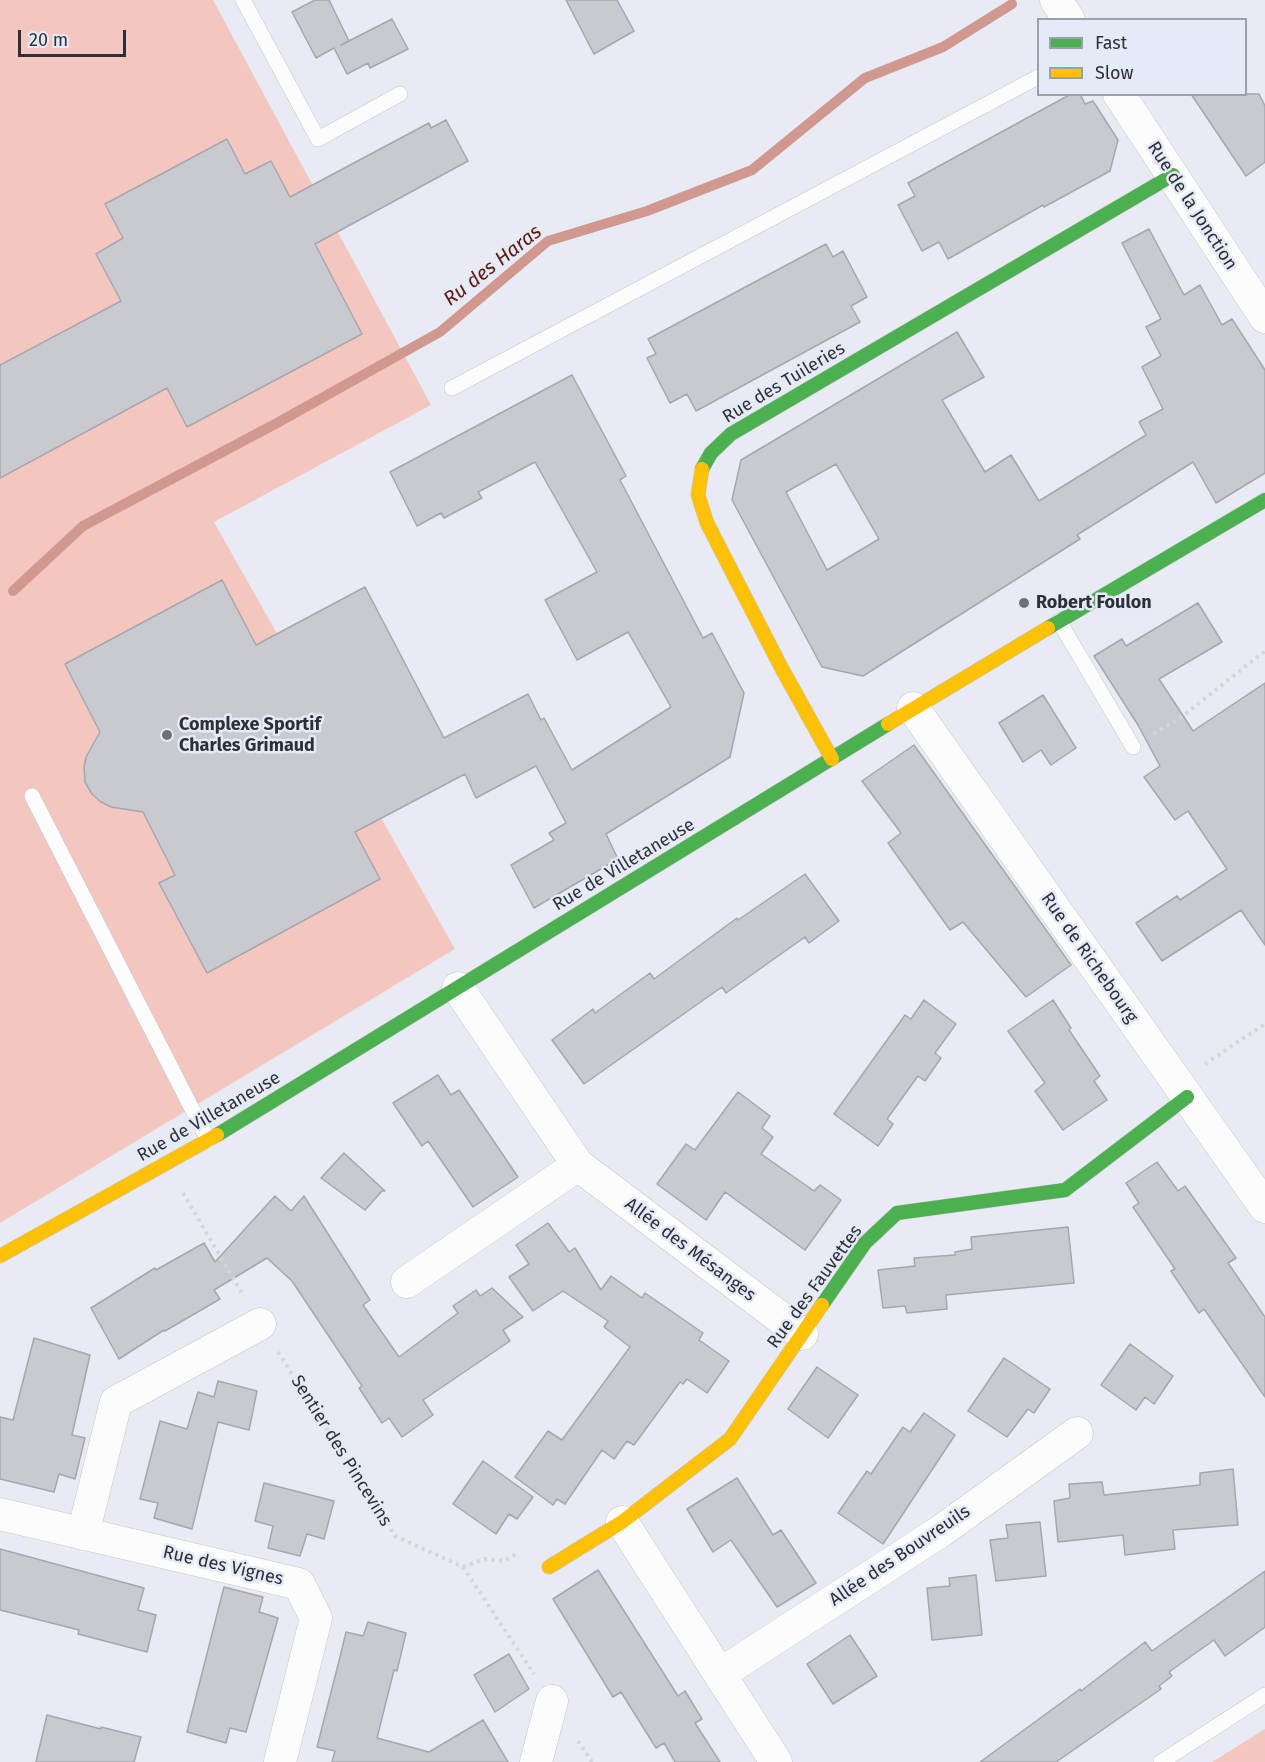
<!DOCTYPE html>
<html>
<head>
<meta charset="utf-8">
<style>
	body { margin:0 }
	#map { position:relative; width:1265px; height:1762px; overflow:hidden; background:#e8ebf3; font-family:"Fira Sans",sans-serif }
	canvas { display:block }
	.legend { position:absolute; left:1037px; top:18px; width:210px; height:78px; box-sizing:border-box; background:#e4eaf7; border:2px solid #9ba0a9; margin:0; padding:8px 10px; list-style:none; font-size:18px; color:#2e3035 }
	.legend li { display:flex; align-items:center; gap:12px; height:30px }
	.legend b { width:30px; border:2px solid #9ba0a9 }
	.scale { position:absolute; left:18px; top:30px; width:108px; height:27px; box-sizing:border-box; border:3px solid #2e3035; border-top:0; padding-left:8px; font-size:18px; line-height:21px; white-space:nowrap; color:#2e3035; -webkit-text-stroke:4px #e4eaf7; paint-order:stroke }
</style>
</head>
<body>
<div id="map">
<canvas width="1265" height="1762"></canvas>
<ul class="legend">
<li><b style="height:8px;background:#4caf50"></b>Fast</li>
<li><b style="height:8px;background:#ffc107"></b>Slow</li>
</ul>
<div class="scale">20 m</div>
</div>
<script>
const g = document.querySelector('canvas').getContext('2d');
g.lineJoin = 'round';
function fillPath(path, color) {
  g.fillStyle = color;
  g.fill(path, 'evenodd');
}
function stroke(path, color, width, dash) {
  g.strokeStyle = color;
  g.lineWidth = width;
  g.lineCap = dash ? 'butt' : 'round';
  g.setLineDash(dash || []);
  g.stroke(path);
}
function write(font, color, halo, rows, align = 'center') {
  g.font = font + ' "Fira Sans",sans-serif';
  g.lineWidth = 5;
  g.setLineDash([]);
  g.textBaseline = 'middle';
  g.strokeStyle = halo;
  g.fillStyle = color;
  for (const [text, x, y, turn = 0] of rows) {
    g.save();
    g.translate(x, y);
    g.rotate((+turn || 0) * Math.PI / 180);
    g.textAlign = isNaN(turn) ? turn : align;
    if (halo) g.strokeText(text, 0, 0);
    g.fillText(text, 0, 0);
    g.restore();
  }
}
fillPath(new Path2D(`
	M0,0H213L431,405L214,522L455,949L0,1223Z
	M1265,1729V1762H1212Z`), '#f3c7c0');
stroke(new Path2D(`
	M13,591L83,526L277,423L440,332L548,241L647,211L752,170L865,78L943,47L1012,4`), '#d0988f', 10);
const building = new Path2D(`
	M315,0H329L349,41L341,45L392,19L408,49L370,68L368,63L347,74L334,48L316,58L292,12Z
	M566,0H617L634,31L594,54Z
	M1071,94H1080L1085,104L1093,101L1118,140L1110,171L1044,207L1043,205L948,259L939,242L922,251L898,205L915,196L908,183Z
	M1191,94H1259L1265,106V162L1246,176Z
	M446,120L468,161L315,244L362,334L187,427L167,388L0,478V365L121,301L96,254L123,238L105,204L227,139L245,174L271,161L290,197L429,123L431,128Z
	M1149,229L1184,295L1200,285L1222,325L1232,319L1265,370V473L1216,503L1193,462L1077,535L1080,539L863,676L822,667L732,500L741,460L957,332L984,377L942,400L985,472L1011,455L1039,501L1146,435L1139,422L1163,409L1142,367L1161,356L1146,327L1161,319L1122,243ZM836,464L879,539L827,570L786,492Z
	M826,244L833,257L843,251L867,297L851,306L860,322L696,411L687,394L670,403L647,358L656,354L648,339Z
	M572,375L626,476L620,480L703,638L712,633L744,693L730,757L606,834L618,859L534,908L511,865L554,840L549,833L566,823L536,766L476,798L465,774L355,832L380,879L207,973L159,883L175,875L143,812L111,807L101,802L92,794L85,782L84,768L86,757L100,732L65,664L222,580L256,645L365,587L444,738L528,694L541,720L544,718L572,770L671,707L628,632L577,660L545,600L597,572L535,462L478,492L482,498L444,518L441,513L417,526L390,472Z
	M1198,603L1222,642L1159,679L1193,731L1265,683V945L1241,910L1162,961L1136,923L1177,896L1180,900L1227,869L1188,811L1175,820L1144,777L1160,766L1138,725L1094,656L1122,639L1126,646Z
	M1043,695L1076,748L1051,765L1041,750L1023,762L999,723Z
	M914,745L1071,965L1026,997L963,922L950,930L888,843L901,833L862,781Z
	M805,874L839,921L809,943L805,937L726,993L722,987L584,1084L552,1040L593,1009L595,1013L650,973L654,979L737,918L738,920Z
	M924,1000L956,1024L935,1053L941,1058L925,1081L918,1076L887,1119L893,1124L878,1146L834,1114L905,1015L911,1019Z
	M1053,1000L1071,1028L1069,1030L1100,1076L1094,1081L1107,1100L1063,1130L1035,1091L1045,1083L1008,1031Z
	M438,1075L451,1095L459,1090L518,1177L473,1207L428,1141L422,1146L393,1103Z
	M738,1092L770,1116L762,1128L773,1137L761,1154L814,1191L820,1185L841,1200L805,1250L725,1192L706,1220L657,1184L686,1144L695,1150Z
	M344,1153L385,1191H382L365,1210L321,1178Z
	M1157,1162L1178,1191L1185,1186L1236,1258L1228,1263L1265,1317V1397L1204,1309L1199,1313L1171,1271L1175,1269L1133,1207L1139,1203L1126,1183Z
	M275,1196L291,1211L304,1196L370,1300L363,1305L399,1357L458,1313L453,1306L476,1290L480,1296L492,1288L523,1317L503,1330L510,1341L423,1400L433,1415L402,1437L389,1418L382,1423L359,1388L362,1386L292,1281L267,1258L214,1290L220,1299L165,1331L164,1330L119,1359L91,1308L155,1268L156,1270L204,1243L215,1262Z
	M548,1223L569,1252L575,1248L601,1290L611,1276L642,1298L645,1293L703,1333L699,1340L729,1361L707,1393L687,1379L683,1384L680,1382L634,1445L627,1441L614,1459L602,1450L565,1504L557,1499L553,1505L515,1477L548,1431L562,1440L630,1347L604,1327L608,1321L563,1291L533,1311L509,1277L529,1264L516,1245Z
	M1068,1227L1074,1283L946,1295L947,1309L907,1313L905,1306L883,1308L878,1270L915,1266L914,1258L955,1255V1252L972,1249L971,1237Z
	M34,1338L90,1355L72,1435L85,1438L75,1479L59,1474L54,1492L0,1479V1417L13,1420Z
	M1130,1344L1173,1376L1154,1404L1145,1397L1136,1410L1101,1385Z
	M1004,1358L1050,1389L1034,1413L1028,1409L1007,1437L968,1411Z
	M817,1367L858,1395L828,1438L788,1409Z
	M218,1381L257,1391L249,1430L218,1422L192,1529L154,1518L158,1503L140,1499L160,1421L187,1429L198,1392L214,1397Z
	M924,1413L955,1435L883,1544L838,1513L867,1471L871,1474L903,1427L910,1432Z
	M483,1461L533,1497L517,1519L509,1514L496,1534L453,1504Z
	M1233,1469L1238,1525L1173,1530L1175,1549L1125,1555L1123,1535L1058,1542L1054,1501L1070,1498L1069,1484L1102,1482L1104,1495L1200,1485V1473Z
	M737,1478L773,1535L781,1530L816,1583L777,1607L731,1540L713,1552L687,1509Z
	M264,1483L334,1501L324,1539L307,1534L300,1556L268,1548L273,1526L255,1521Z
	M1040,1522L1046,1576L996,1581L990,1540L1008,1538L1006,1525Z
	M0,1549L144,1588L138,1610L156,1615L147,1652L78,1634L79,1630L0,1610Z
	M598,1570L678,1696L685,1691L702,1719L695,1723L720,1762H675L664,1743L656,1748L621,1692L613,1697L553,1599Z
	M1265,1571V1627L1225,1656L1214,1640L1169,1672L1172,1676L1159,1686L1161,1689L1056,1762H980L1080,1689L1081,1691L1145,1642L1152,1651Z
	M976,1575L982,1635L932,1640L927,1588L950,1586L949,1578Z
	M224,1587L263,1597L259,1612L278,1618L246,1732L230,1728L226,1743L187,1732Z
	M368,1622L406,1633L397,1671L394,1670L377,1738L429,1752L483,1720L508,1762H332L335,1751L317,1747L340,1657L346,1632L363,1636Z
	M850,1635L877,1676L833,1704L807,1664Z
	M509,1654L529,1689L495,1712L474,1675Z
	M47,1715L101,1729V1727L141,1737L134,1762H36Z`);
fillPath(building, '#c8cad0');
stroke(building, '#a5a7ad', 1.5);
const lane = new Path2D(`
	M243,0L318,139L400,94
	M452,388L1038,77
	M1059,621L1133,747
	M32,796L208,1140
	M1161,1762L1265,1695`);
const street = new Path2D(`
	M1056,0L1069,20
	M1119,94L1265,317
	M913,708L1265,1207
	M458,988L578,1165L802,1334
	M407,1282L578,1165
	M0,1514L299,1584L316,1618L280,1762
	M622,1522L776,1762
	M83,1534L116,1402L260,1324
	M720,1674L941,1531L1077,1433
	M536,1762L552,1701`);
const fast = new Path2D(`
	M702,469L711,453L731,434L1173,175
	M1048,628L1265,500
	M217,1135L888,724
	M822,1305L865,1243L897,1213L1065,1190L1187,1097`);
const slow = new Path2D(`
	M702,469L698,495L707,523L781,667L832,759
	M888,724L1048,628
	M0,1256L217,1135
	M549,1567L622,1522L730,1439L822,1305`);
stroke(lane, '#c3c6cb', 16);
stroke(street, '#c3c6cb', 33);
stroke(fast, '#c3c6cb', 15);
stroke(slow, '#c3c6cb', 15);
stroke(new Path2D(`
	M1154,734L1184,715L1265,651
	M1205,1064L1265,1024
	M183,1193L243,1295
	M278,1352L395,1536L463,1567L534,1674
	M463,1567L485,1559L504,1561L516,1554
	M578,1741L592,1762`), '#d4d5d7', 4, [3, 4.5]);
stroke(lane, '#fcfcfd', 15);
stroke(street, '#fcfcfd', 32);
stroke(fast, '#4caf50', 14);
stroke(slow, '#ffc107', 14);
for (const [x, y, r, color] of [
	[1024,603,6,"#6f7178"],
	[167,735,6,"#6f7178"]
]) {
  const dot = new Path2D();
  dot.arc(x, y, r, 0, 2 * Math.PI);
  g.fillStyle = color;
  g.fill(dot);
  stroke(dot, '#e4eaf7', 2);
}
write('18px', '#2e3035', '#e4eaf7', [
	["Rue de la Jonction",1192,206,57],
	["Rue des Tuileries",784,383,-31],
	["Rue de Villetaneuse",624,865,-31],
	["Rue de Richebourg",1089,958,55],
	["Rue de Villetaneuse",209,1117,-30],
	["Allée des Mésanges",690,1250,37],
	["Rue des Fauvettes",815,1287,-54],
	["Sentier des Pincevins",341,1451,58],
	["Allée des Bouvreuils",900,1556,-34],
	["Rue des Vignes",223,1566,13]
]);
write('bold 18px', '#2e3035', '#e4eaf7', [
	["Robert Foulon",1036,603],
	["Complexe Sportif",179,725],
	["Charles Grimaud",179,746]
], 'left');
write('italic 20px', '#64190d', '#e4eaf7', [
	["Ru des Haras",493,266,-38]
]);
</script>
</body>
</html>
